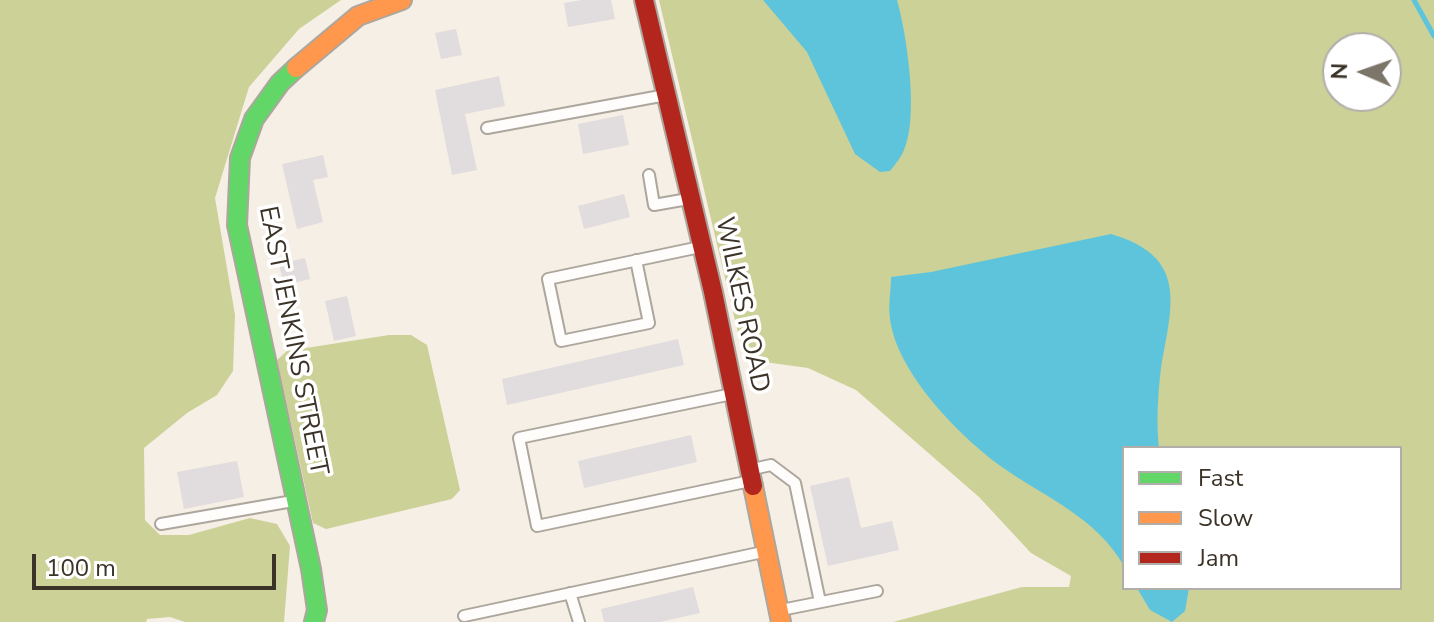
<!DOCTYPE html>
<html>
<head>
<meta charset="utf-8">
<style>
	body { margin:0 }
	#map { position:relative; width:1434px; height:622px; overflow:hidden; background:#f6efe6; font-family:"Nunito Sans",sans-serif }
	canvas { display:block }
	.legend { position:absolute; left:1122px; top:446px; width:280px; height:144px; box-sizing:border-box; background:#fff; border:2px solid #b1ada9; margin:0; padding:10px 14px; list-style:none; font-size:24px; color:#3b3328 }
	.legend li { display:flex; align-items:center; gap:16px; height:40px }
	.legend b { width:40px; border:2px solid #b1ada9 }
	.north { position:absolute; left:1322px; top:32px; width:80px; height:80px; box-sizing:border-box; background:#fff; border:2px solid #b1ada9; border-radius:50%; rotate:272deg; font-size:22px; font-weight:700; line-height:32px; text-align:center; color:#3b3328 }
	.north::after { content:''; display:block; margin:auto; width:28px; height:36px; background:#7c756a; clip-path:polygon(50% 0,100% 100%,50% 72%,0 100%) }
	.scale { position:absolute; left:32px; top:554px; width:244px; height:36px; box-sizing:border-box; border:4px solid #3b3328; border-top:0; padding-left:10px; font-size:24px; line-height:28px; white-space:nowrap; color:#3b3328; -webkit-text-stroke:6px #fff; paint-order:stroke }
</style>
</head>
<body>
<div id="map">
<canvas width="1434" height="622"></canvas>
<ul class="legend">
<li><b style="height:10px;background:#63d668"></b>Fast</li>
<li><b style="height:10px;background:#ff974d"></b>Slow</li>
<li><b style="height:10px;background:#b3261e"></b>Jam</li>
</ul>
<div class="north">N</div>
<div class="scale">100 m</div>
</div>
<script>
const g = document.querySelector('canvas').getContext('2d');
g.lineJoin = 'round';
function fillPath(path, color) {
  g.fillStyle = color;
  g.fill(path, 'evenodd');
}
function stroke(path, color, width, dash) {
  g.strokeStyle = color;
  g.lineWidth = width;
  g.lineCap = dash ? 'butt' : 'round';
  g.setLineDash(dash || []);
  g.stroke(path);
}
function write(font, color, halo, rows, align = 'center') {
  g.font = font + ' "Nunito Sans",sans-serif';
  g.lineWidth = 7;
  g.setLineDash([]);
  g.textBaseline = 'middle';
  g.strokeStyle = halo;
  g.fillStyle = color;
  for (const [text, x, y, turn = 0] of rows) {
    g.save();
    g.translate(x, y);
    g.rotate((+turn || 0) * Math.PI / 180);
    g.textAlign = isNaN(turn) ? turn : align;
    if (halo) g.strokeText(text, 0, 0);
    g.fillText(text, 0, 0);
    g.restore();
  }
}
fillPath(new Path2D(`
	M0,0H341L299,29L249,87L215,198L235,315L233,371L217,395L187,413L144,448L145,520L160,535H189L250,518L277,524L290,546L284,622H185L170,617L147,619L146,622H0Z
	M659,0H1434V622H893L1022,587H1069L1071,576L1031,553L979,497L856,390L808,368L750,360L739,337ZM1338,48H1386V96H1338ZM1124,448H1400V588H1124Z
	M389,335H411L427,345L460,490L452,499L326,529L313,523L277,360L287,351Z`), '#ccd197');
fillPath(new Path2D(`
	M763,0H897C907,35 919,117 904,150C901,157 895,165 890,171L880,172L855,154L807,52Z
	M1111,234C1189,257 1172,305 1161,368C1158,392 1156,424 1159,448H1124V566C1096,517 1046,498 1002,467C960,437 897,373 890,319C888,306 891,290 891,277L931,272Z
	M1137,588H1189L1185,611L1172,622L1150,610Z`), '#5ec4dc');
stroke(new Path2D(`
	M1414,0L1434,36`), '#5ec4dc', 5);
fillPath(new Path2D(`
	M582,0H611L615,19L568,27L564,3Z
	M456,29L462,55L441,59L435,33Z
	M499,76L505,106L465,114L477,170L452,175L435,90Z
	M623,115L629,145L583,154L578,124Z
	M323,155L328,177L313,180L323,222L297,229L282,164Z
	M624,194L630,217L584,229L578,206Z
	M305,258L310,279L284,285L279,264Z
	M347,296L356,336L334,341L325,301Z
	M678,339L684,365L507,405L502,379Z
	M691,435L697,462L584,488L578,461Z
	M237,461L244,497L184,509L177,472Z
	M849,477L861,528L892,521L899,550L828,566L810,486Z
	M693,587L700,613L660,622H604L601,609Z`), '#e1dcdd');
const lane = new Path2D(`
	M487,128L666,95
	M649,175L654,205L688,199
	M636,260L649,323L561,341L548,279L700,247
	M732,394L519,438L537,526L750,481
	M753,469L771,465L795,483L820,602
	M161,524L293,501
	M570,593L579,622
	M781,610L877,591
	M464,616L763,552`);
const fast = new Path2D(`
	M296,68L280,83L254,119L240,158L237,225L311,569L317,610L314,622`);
const slow = new Path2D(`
	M296,68L358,16L402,0
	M753,486L781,622`);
const jam = new Path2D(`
	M644,0L713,292L753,486`);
stroke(lane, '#ada69d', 14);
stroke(fast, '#ada69d', 22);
stroke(slow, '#ada69d', 22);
stroke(jam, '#ada69d', 22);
stroke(lane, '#fefdfb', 10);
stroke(fast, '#63d668', 18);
stroke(slow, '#ff974d', 18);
stroke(jam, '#b3261e', 18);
write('26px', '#3b3328', '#fff', [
	["WILKES ROAD",741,305,78],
	["EAST JENKINS STREET",292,341,79]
]);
</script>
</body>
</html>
